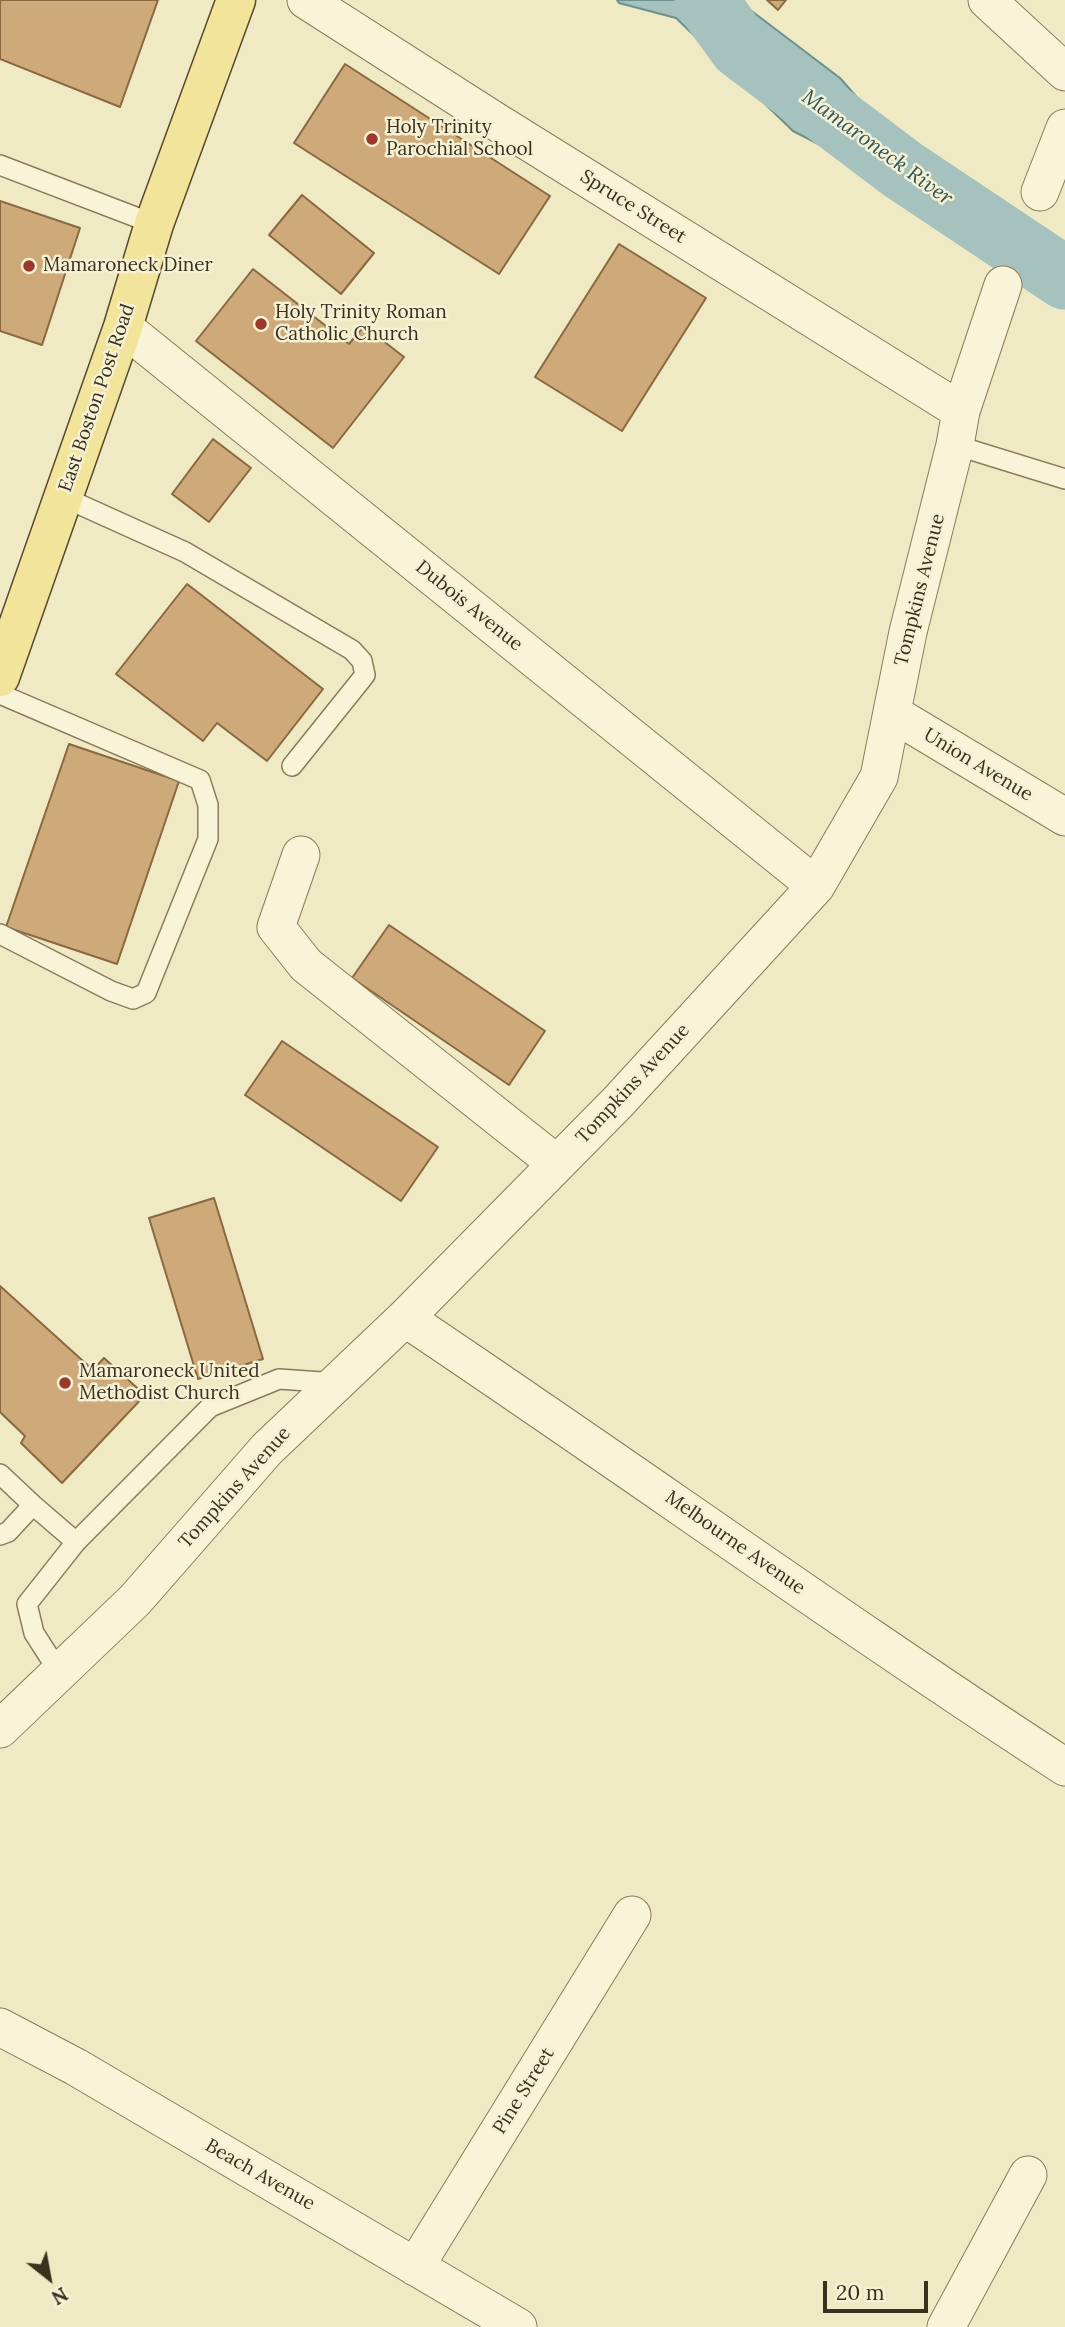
<!DOCTYPE html>
<html>
<head>
<meta charset="utf-8">
<style>
	body { margin:0 }
	#map { position:relative; width:1065px; height:2327px; overflow:hidden; background:#efe9c4; font-family:Lora,serif }
	canvas { display:block }
	.north { position:absolute; left:14px; top:2243px; width:70px; height:70px; -webkit-text-stroke:5px #f6f1d4; paint-order:stroke; rotate:149deg; font-size:19px; font-weight:700; line-height:28px; text-align:center; color:#3a301e }
	.north::after { content:''; display:block; margin:auto; width:24px; height:32px; background:#3a301e; clip-path:polygon(50% 0,100% 100%,50% 72%,0 100%) }
	.scale { position:absolute; left:823px; top:2281px; width:105px; height:32px; box-sizing:border-box; border:4px solid #3a301e; border-top:0; padding-left:9px; font-size:21px; line-height:24px; white-space:nowrap; color:#3a301e; -webkit-text-stroke:5px #f6f1d4; paint-order:stroke }
</style>
</head>
<body>
<div id="map">
<canvas width="1065" height="2327"></canvas>
<div class="north">N</div>
<div class="scale">20 m</div>
</div>
<script>
const g = document.querySelector('canvas').getContext('2d');
g.lineJoin = 'round';
function fillPath(path, color) {
  g.fillStyle = color;
  g.fill(path, 'evenodd');
}
function stroke(path, color, width, dash) {
  g.strokeStyle = color;
  g.lineWidth = width;
  g.lineCap = dash ? 'butt' : 'round';
  g.setLineDash(dash || []);
  g.stroke(path);
}
function write(font, color, halo, rows, align = 'center') {
  g.font = font + ' Lora,serif';
  g.lineWidth = 5;
  g.setLineDash([]);
  g.textBaseline = 'middle';
  g.strokeStyle = halo;
  g.fillStyle = color;
  for (const [text, x, y, turn = 0] of rows) {
    g.save();
    g.translate(x, y);
    g.rotate((+turn || 0) * Math.PI / 180);
    g.textAlign = isNaN(turn) ? turn : align;
    if (halo) g.strokeText(text, 0, 0);
    g.fillText(text, 0, 0);
    g.restore();
  }
}
const water = new Path2D(`
	M617,0H737L840,78L905,152L902,187L793,131L676,18L619,3Z`);
fillPath(water, '#a6c2be');
stroke(water, '#6d918d', 2);
stroke(new Path2D(`
	M706,0L740,47L903,170L1065,278`), '#a6c2be', 63);
const building = new Path2D(`
	M0,0H158L120,107L0,59Z
	M767,0H786L778,10Z
	M345,64L550,196L499,274L294,143Z
	M302,195L374,253L341,294L269,235Z
	M0,201L80,228L42,345L0,331Z
	M619,244L706,298L622,431L535,377Z
	M253,269L349,344L364,326L404,357L333,448L196,341Z
	M213,439L251,468L209,522L172,494Z
	M187,584L323,689L267,761L217,723L203,741L116,674Z
	M69,744L179,781L117,964L6,927Z
	M389,925L545,1031L509,1085L352,978Z
	M282,1041L438,1147L401,1201L245,1095Z
	M214,1198L263,1359L198,1379L149,1218Z
	M0,1286L93,1370L104,1358L145,1395L62,1483L21,1443L25,1436L0,1412Z`);
fillPath(building, '#cea97a');
stroke(building, '#8a6840', 2);
const service = new Path2D(`
	M0,165L154,224
	M955,445L1065,479
	M63,497L185,552L352,650L362,661L365,675L292,766
	M0,694L200,780L208,805V839L146,993L133,999L111,991L0,934
	M0,1474L33,1505L8,1532L0,1535
	M33,1505L76,1542L210,1407L279,1379L336,1383
	M59,1672L34,1633L27,1604L76,1542`);
const minor = new Path2D(`
	M306,0L495,121L961,411
	M987,0L1065,72
	M1040,192L1065,128
	M123,327L816,886
	M892,713L1065,817
	M301,855L276,927L306,965L557,1164
	M405,1318C626,1466 842,1622 1065,1767
	M0,1729L135,1600L267,1449L405,1318L618,1102L816,886L879,777L908,632L955,445L961,411L1003,285
	M0,2027L76,2067L518,2327
	M415,2267L632,1915
	M946,2327L1028,2175`);
const primary = new Path2D(`
	M0,677L123,327L154,224L236,0`);
stroke(service, '#8a7b5a', 22);
stroke(minor, '#8a7b5a', 39);
stroke(primary, '#58482e', 41);
stroke(service, '#f9f4d8', 19);
stroke(minor, '#f9f4d8', 37);
stroke(primary, '#f3e49c', 38);
for (const [x, y, r, color] of [
	[372,139,7,"#9a3929"],
	[29,266,7,"#9a3929"],
	[261,324,7,"#9a3929"],
	[65,1383,7,"#9a3929"]
]) {
  const dot = new Path2D();
  dot.arc(x, y, r, 0, 2 * Math.PI);
  g.fillStyle = color;
  g.fill(dot);
  stroke(dot, '#f6f1d4', 2.5);
}
write('19px', '#3a301e', '#f6f1d4', [
	["Holy Trinity",386,128],
	["Parochial School",386,150],
	["Mamaroneck Diner",43,266],
	["Holy Trinity Roman",275,313],
	["Catholic Church",275,335],
	["Mamaroneck United",79,1372],
	["Methodist Church",79,1394]
], 'left');
write('19px', '#3a301e', '#f6f1d4', [
	["Spruce Street",633,207,32],
	["East Boston Post Road",97,398,-71],
	["Tompkins Avenue",920,590,-76],
	["Dubois Avenue",469,606,39],
	["Union Avenue",978,765,31],
	["Tompkins Avenue",633,1084,-47],
	["Tompkins Avenue",235,1488,-48],
	["Melbourne Avenue",735,1543,35],
	["Pine Street",524,2091,-58],
	["Beach Avenue",260,2175,30]
]);
write('italic 21px', '#2d565a', '#f6f1d4', [
	["Mamaroneck River",877,148,36]
]);
</script>
</body>
</html>
